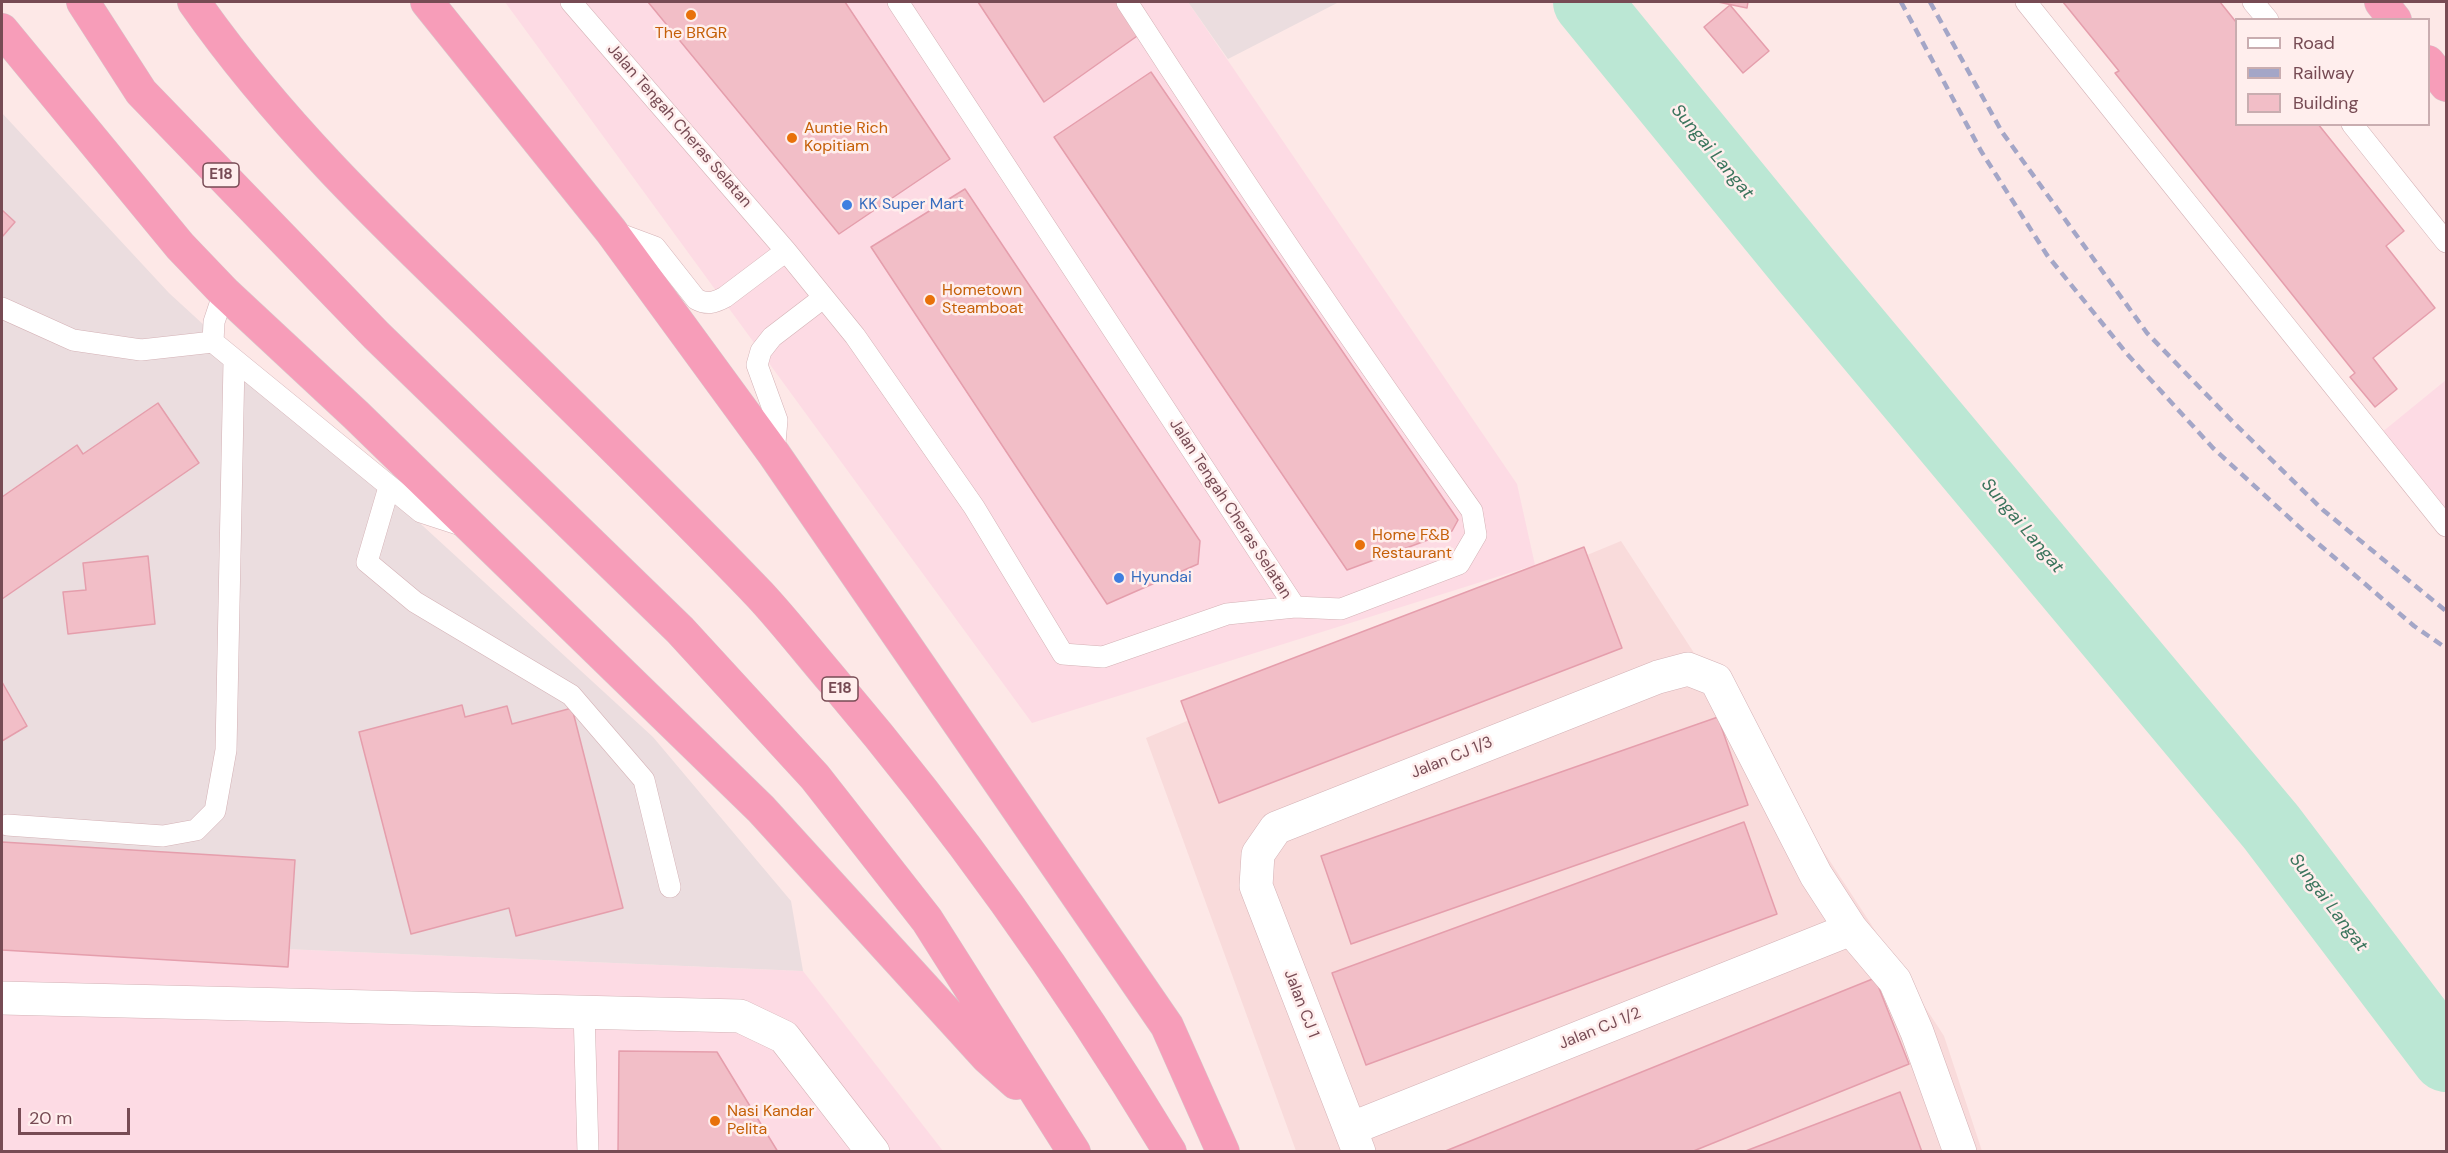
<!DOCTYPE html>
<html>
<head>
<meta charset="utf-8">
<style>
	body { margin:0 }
	#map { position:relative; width:2448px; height:1153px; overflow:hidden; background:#fde8e7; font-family:"DM Sans",sans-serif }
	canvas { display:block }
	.frame { position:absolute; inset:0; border:3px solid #774b54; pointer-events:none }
	.legend { position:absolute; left:2235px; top:18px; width:195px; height:108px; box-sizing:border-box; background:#ffeeed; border:2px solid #c9adb0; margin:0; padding:8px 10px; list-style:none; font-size:18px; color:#774b54 }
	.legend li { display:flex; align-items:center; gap:12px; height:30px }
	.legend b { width:30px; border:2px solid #c9adb0 }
	.scale { position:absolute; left:18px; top:1108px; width:112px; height:27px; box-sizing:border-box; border:3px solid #774b54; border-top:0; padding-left:8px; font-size:18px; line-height:21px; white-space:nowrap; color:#774b54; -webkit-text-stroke:4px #ffeeed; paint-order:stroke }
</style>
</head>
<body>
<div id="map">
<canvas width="2448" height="1153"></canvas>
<div class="frame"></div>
<ul class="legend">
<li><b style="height:8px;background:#fff"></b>Road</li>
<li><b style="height:8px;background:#a4a6c7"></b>Railway</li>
<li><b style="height:16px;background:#f2bec7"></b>Building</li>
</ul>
<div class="scale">20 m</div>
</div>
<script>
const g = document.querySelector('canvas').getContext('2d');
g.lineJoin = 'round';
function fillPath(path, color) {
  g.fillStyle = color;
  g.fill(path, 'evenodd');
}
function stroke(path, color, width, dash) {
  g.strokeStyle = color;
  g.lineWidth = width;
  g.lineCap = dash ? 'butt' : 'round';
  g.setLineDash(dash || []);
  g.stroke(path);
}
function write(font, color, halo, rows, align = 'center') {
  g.font = font + ' "DM Sans",sans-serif';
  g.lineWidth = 5;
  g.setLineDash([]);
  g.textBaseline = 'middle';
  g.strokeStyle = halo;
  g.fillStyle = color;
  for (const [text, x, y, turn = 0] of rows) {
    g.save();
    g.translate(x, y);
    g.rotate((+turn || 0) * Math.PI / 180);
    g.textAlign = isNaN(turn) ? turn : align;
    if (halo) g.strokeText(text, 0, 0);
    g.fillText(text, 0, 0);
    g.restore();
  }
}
fillPath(new Path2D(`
	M1621,541L1944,1036L1982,1151H1296L1146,738Z`), '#f9dbdb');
fillPath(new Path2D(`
	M505,2H1188L1517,484L1535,565L1032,723Z
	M2446,380V514L2381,433Z
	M2,937L803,971L943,1151L2,1152Z`), '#fddbe4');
fillPath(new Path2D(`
	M1188,2H1339L1228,59Z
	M2,113L169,293L653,737L791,901L803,971L2,937Z`), '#ebdddf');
stroke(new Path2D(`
	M1587,2L1805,269L2271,827L2446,1058`), '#bbe7d4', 68);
const building = new Path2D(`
	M648,2H845L950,159L839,234Z
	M978,2H1119L1140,34L1044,102Z
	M1718,2H1748L1747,8Z
	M2063,2H2220L2236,22V124H2318L2404,231L2386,246L2435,308L2373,358L2397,389L2375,407L2350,377L2355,373L2115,73L2119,71Z
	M1730,5L1769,51L1743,73L1704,27Z
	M1151,72L1458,520L1452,531L1347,570L1054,137Z
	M965,189L1200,541L1198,564L1107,604L871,247Z
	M2,210L15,222L2,237Z
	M158,403L199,463L2,599V497L77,445L83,454Z
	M1584,547L1622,648L1219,803L1181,701Z
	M148,556L155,624L68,634L63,592L86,590L83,563Z
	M2,682L27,726L2,741Z
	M462,705L465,717L507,706L512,724L572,708L623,908L516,936L509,908L411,934L359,732Z
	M1718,717L1748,805L1351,944L1321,856Z
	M1744,822L1777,914L1366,1065L1332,973Z
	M2,842L295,860L288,967L2,950Z
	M1875,978L1909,1064L1691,1152H1443Z
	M619,1051L717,1052L778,1152H618Z
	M1900,1092L1922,1152H1743Z`);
fillPath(building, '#f2bec7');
stroke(building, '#e59eac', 1.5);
const lane = new Path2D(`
	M571,2L786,251L855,336L974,507L1063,654L1103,657L1227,614L1295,607L898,2
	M1127,2C1238,174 1353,344 1472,511L1476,535L1459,564L1341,609L1295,607
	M2026,2L2446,526
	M2253,2L2268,20
	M2352,124L2446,242
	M612,231L655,247L696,299C707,305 714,303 725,297L786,251
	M2,308L73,340L141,350L213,342L421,512L464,526
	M213,342L214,322L224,292
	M774,454L777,420L757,365L761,351L772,337L823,298
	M389,487L367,562L415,602L571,695L644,780L670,887
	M7,825L163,836L196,830L215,811L226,750L234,362
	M584,1010L588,1152`);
const street = new Path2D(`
	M2,998L740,1016L784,1037L873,1152
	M1350,1129L1851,929
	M1359,1152L1256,886L1258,854L1276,828L1658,677L1688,669L1716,680L1816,875L1851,929L1895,981L1917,1032L1960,1152`);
const highway = new Path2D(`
	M83,2L141,92L376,335L680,630L815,777L927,920L1074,1152
	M194,2C275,118 378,218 480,316C574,408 669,500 760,595C786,623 809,653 834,682C959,829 1070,986 1170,1152
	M427,2L611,231L774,454L1167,1026L1223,1152
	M2381,2L2395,20
	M2,30L180,246L224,292L356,415L761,809L987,1057L1016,1083
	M2428,62L2446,85`);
stroke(lane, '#d4b2b6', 22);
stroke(street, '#d4b2b6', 34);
stroke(highway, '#d6c9cc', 34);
stroke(lane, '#fff', 21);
stroke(street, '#fff', 33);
stroke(highway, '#f79db9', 33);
stroke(new Path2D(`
	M1901,2L1981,151L2047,255L2128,355L2213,448L2307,534L2414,626L2446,648
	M1930,2L2002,132L2147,333L2233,422L2323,510L2446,611`), '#a4a6c7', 4.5, [9, 6]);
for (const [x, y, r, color] of [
	[691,15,6,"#e8710a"],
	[792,138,6,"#e8710a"],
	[847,205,6,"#3f7fe0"],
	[930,300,6,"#e8710a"],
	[1360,545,6,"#e8710a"],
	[1119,578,6,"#3f7fe0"],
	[715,1121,6,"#e8710a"]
]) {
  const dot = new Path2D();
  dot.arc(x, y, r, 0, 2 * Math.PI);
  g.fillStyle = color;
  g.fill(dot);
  stroke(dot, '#ffeeed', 2);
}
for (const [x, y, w] of [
	[221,175,36],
	[840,689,36]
]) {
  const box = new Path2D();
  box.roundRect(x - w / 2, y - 12, w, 24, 4.5);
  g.fillStyle = '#ffeeed';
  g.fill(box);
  stroke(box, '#774b54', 1.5);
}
write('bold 15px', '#774b54', null, [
	["E18",221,175],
	["E18",840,689]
]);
write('16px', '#c56008', '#ffeeed', [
	["The BRGR",691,34,"center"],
	["Auntie Rich",804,129],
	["Kopitiam",804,147],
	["Hometown",942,291],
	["Steamboat",942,309],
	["Home F&B",1372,536],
	["Restaurant",1372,554],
	["Nasi Kandar",727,1112],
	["Pelita",727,1130]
], 'left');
write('16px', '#774b54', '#ffeeed', [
	["Jalan Tengah Cheras Selatan",679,126,49],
	["Jalan Tengah Cheras Selatan",1230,509,57],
	["Jalan CJ 1/3",1452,758,-22],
	["Jalan CJ 1",1301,1004,69],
	["Jalan CJ 1/2",1600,1029,-22]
]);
write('16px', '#366cbe', '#ffeeed', [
	["KK Super Mart",859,205],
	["Hyundai",1131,578]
], 'left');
write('italic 18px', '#3b755d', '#ffeeed', [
	["Sungai Langat",1712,152,50],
	["Sungai Langat",2022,526,50],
	["Sungai Langat",2328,903,53]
]);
</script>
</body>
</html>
